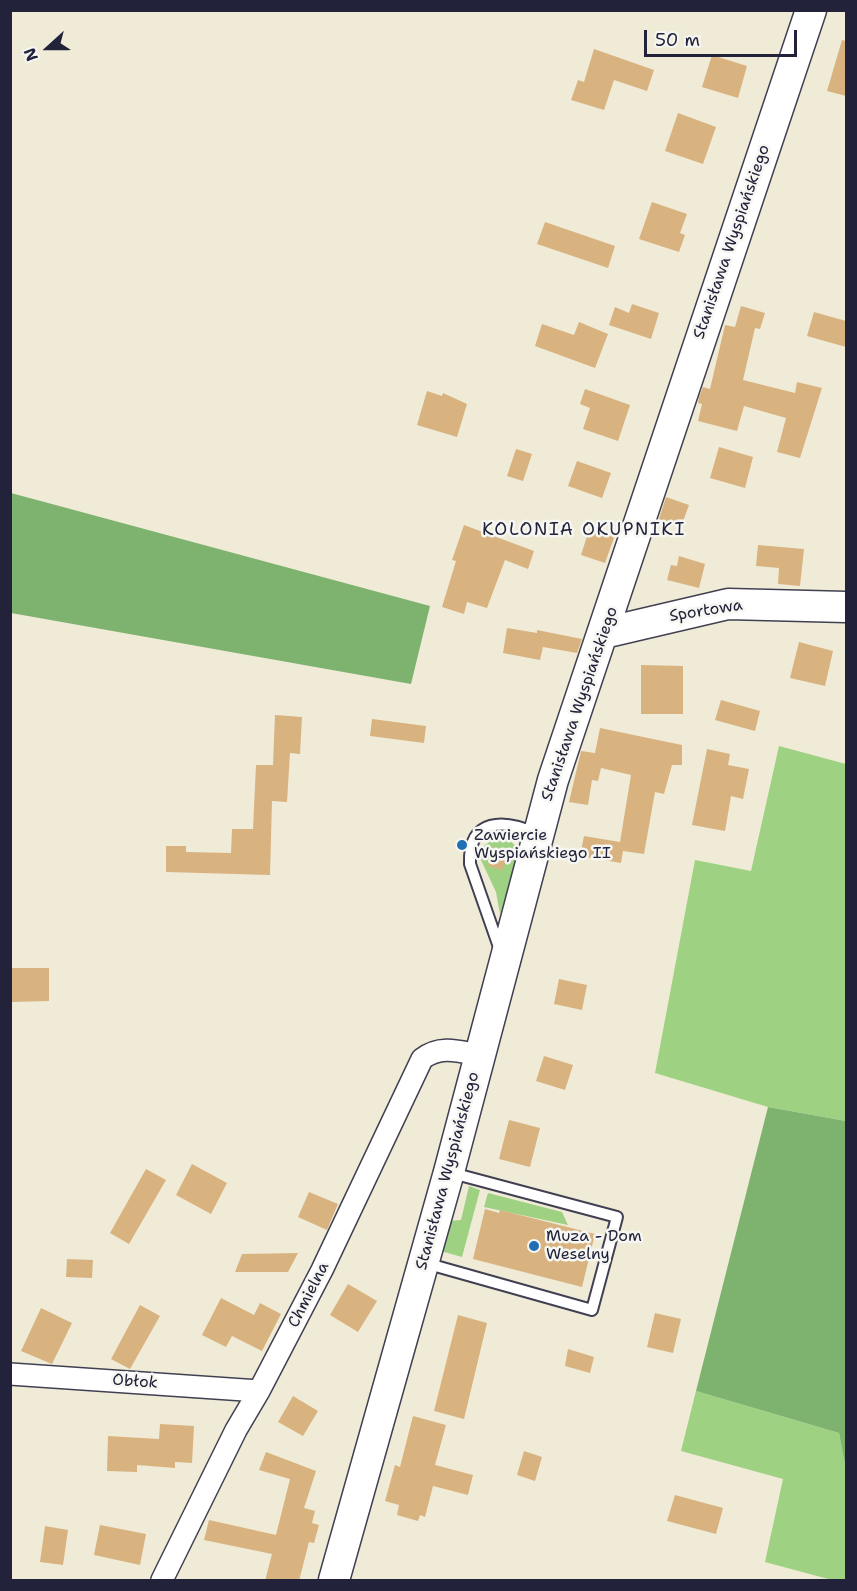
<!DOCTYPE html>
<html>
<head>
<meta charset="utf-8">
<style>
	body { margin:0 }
	#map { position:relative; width:857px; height:1591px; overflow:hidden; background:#f0ebd7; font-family:"Shantell Sans",sans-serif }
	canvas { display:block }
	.frame { position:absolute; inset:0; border:12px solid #22223b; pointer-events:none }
	.north { position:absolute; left:18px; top:18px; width:60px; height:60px; -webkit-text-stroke:4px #f6f6f2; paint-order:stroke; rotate:249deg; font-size:16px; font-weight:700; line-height:24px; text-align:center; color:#22223b }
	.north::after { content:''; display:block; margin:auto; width:21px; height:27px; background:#22223b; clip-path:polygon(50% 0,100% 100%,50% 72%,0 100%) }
	.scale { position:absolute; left:644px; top:30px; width:153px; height:27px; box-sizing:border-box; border:3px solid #22223b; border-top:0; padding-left:8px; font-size:18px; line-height:21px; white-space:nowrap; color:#22223b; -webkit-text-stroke:4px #f6f6f2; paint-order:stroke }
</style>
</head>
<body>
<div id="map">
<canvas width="857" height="1591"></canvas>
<div class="frame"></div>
<div class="north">N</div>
<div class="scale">50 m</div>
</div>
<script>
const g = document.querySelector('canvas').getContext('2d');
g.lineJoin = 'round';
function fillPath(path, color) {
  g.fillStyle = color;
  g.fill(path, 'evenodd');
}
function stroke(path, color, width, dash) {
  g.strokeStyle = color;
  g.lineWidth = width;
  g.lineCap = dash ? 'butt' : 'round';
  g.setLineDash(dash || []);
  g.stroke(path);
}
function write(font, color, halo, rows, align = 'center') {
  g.font = font + ' "Shantell Sans",sans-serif';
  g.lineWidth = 5;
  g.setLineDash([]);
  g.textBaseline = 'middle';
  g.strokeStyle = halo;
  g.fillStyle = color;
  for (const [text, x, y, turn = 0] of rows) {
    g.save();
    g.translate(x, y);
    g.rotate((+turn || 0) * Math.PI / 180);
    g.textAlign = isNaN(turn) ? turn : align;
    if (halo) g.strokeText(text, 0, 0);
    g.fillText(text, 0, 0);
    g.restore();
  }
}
fillPath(new Path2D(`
	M779,746L846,764V1121L768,1107L655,1073L695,860L751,871Z
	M493,839C507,837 516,841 519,856L500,914L496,892L481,860L483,847Z
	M469,1186L480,1190L462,1257L441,1251L448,1221L461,1220Z
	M488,1193L562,1212L568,1225L484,1207Z
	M696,1391L839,1433L846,1470V1580H832L765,1562L783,1479L681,1451Z`), '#9ed181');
fillPath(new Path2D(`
	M11,493L430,606L411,684L11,613Z
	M768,1107L846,1121V1470L839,1433L696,1391Z`), '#7eb36f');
fillPath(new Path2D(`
	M842,40L846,41V96L827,91Z
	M594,49L654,70L647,91L614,80L604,110L571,100L578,80L584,82Z
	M712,55L747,66L738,98L702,87Z
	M678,113L716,127L703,164L665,151Z
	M652,202L687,214L680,233L685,235L679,252L639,239Z
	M545,222L615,246L608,268L537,244Z
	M632,304L659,313L651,339L609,325L615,307L629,313Z
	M741,306L765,313L760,329L755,328L743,380L795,393L797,382L822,388L800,458L777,452L786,418L744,406L737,431L698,421L702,404L698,403L699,397L703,387L710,389L725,325L735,327Z
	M814,312L846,321V347L807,336Z
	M579,322L608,334L595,368L535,346L542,324L574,335Z
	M585,389L630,405L618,441L583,429L590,408L580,404Z
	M427,391L442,396L443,393L467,404L457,437L417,425Z
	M719,447L753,457L745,488L710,478Z
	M516,449L532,454L523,481L507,476Z
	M577,461L611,473L602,498L568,486Z
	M666,497L689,505L681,527L659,519Z
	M464,525L534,551L528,569L505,560L487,608L467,602L464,614L442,607L456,561L452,560Z
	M590,527L615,535L605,563L581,555Z
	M758,545L804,549L800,586L778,584L779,568L756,566Z
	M679,556L705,564L699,588L667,580L671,565L677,566Z
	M507,628L537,633V630L582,639L577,653L543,647L540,660L503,653Z
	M799,642L833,651L825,686L790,678Z
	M641,665L683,666V714H641Z
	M721,700L760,711L755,731L715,720Z
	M275,715L302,717L300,754L290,753L287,802L272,801L270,875L166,872V846H186V852L231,853L232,829H253L256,765H273Z
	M372,719L426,726L424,743L370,736Z
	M600,728L682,745V765H672L664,794L655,792L644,854L623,851L621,863L580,856L584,836L620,842L631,775L601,768L598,781L592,780L588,805L569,802L581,751L595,753Z
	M707,749L730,754L728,765L749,769L743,799L731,796L725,831L692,825Z
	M492,847L508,851L503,870L488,866Z
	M10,968H49V1001L10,1002Z
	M559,979L587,985L582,1010L554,1004Z
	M544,1056L573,1065L565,1090L536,1081Z
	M509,1120L540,1128L530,1167L499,1159Z
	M192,1164L227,1183L211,1214L176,1195Z
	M146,1169L166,1180L129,1244L110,1233Z
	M309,1192L338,1204L327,1230L298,1217Z
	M485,1209L499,1213L500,1210L595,1234L582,1287L473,1259Z
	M298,1253L288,1272H235L242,1254Z
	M67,1259L93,1260L92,1278L66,1277Z
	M348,1284L377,1301L358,1332L330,1315Z
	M221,1298L254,1315L260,1303L281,1314L262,1351L232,1336L226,1347L202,1335Z
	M140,1305L160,1316L130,1369L111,1359Z
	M41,1308L72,1323L52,1364L21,1351Z
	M655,1313L681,1319L673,1353L647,1347Z
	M458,1315L487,1323L464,1419L434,1411Z
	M568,1349L594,1357L590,1373L565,1366Z
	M293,1396L318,1411L303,1436L278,1422Z
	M413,1416L446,1425L435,1465L473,1475L468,1495L433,1486L425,1517L420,1515L418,1521L397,1515L399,1505L385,1501L395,1465L400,1467Z
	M160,1424L194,1426L192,1463L175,1462V1468L137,1465V1472L107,1471L108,1436L159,1439Z
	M524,1451L542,1457L535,1481L517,1475Z
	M266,1452L316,1471L304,1508L315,1511L312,1523L319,1525L314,1543L309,1542L299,1581H265L272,1554L204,1540L209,1520L276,1535L290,1479L259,1470Z
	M675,1495L723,1508L716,1534L667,1521Z
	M100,1525L146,1534L140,1565L94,1555Z
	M45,1526L68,1530L63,1565L40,1562Z`), '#d8b380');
const lane = new Path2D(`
	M499,947L470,864C468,817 505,819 537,834
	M425,1263L592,1310L617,1217L452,1173`);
const street = new Path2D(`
	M10,1374L259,1391
	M162,1580L236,1430L259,1391L322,1270L422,1059C440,1045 458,1051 478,1055`);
const secondary = new Path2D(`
	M604,633L728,604L846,607
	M334,1580L449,1172L553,780L811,10`);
stroke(lane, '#414052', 14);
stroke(street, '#414052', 24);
stroke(secondary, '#414052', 33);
stroke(lane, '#fff', 10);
stroke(street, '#fff', 21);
stroke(secondary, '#fff', 30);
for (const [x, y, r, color] of [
	[462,845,6,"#1f6fb2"],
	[534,1246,6,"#1f6fb2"]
]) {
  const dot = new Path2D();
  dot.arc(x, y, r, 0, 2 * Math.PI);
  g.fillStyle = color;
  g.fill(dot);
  stroke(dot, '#f6f6f2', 2);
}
write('16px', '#22223b', '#f6f6f2', [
	["Stanisława Wyspiańskiego",732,242,-71],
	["Sportowa",706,611,-9],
	["Stanisława Wyspiańskiego",580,704,-71],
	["Stanisława Wyspiańskiego",448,1171,-75],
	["Chmielna",309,1295,-63],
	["Obłok",135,1382,4]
]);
write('16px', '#22223b', '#f6f6f2', [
	["Zawiercie",474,836],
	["Wyspiańskiego II",474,854],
	["Muza - Dom",546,1237],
	["Weselny",546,1255]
], 'left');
g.letterSpacing = '1.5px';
write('18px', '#22223b', '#f6f6f2', [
	["KOLONIA OKUPNIKI",584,530]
]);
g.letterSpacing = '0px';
</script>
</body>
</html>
